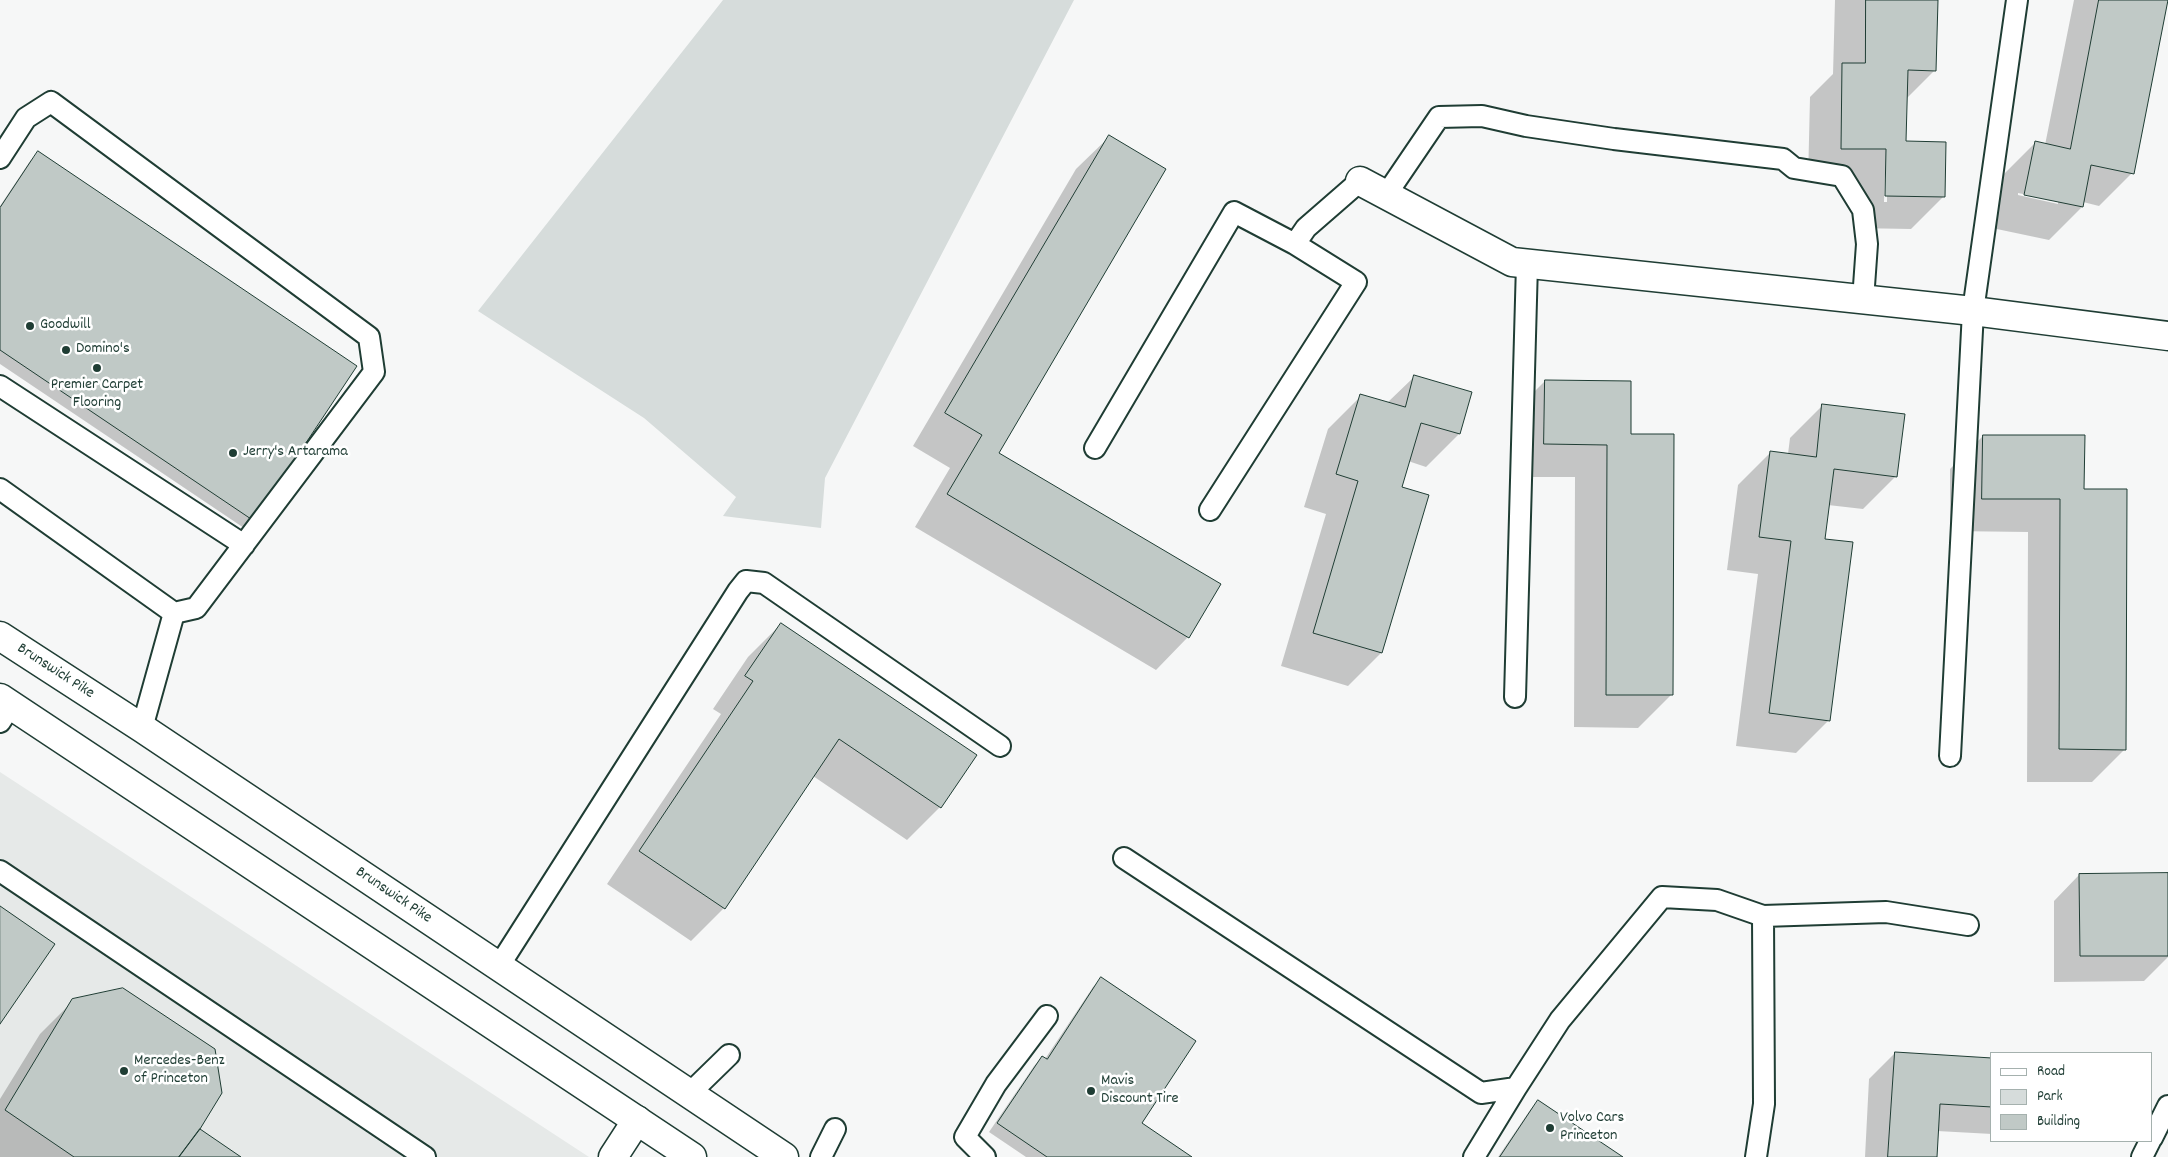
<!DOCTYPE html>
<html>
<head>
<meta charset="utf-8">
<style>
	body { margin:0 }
	#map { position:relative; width:2168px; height:1157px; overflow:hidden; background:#f6f7f7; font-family:Dekko,sans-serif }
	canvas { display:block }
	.legend { position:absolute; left:1990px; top:1052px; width:162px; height:90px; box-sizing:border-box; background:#fff; border:1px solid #a5b1ae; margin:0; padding:6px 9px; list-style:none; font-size:15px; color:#1f3d34 }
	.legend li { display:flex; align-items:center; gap:10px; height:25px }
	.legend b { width:25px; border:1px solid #a5b1ae }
</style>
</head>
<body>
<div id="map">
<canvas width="2168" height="1157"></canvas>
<ul class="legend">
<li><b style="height:6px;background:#fff"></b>Road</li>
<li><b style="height:14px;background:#d6dcdb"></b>Park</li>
<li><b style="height:14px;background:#c0c9c6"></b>Building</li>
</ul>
</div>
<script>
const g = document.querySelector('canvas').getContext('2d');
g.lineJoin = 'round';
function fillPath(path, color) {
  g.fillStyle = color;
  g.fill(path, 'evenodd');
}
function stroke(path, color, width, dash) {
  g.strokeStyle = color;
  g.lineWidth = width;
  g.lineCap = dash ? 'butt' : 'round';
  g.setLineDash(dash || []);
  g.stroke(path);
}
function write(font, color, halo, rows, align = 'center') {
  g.font = font + ' Dekko,sans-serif';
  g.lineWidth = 5;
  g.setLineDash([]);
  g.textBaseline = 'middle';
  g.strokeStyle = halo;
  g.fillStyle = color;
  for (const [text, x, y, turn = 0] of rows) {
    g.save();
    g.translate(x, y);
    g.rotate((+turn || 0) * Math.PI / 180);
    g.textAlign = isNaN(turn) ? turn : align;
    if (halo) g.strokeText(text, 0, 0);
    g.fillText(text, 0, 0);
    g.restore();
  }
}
fillPath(new Path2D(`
	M0,772L589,1157H0Z`), '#e6e9e8');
fillPath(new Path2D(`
	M723,0H1074L825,478L821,528L723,516L736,497L644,418L478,311Z`), '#d6dcdb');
fillPath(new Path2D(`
	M1835,0H1936L1935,70L1906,99L1905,142L1944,196L1911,229L1853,228L1854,182L1808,181L1810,97L1833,74ZM1885,174H1887V202H1884Z
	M2074,0H2167L2132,173L2099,206L2083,202L2082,207L2049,240L1992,228L2002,176L2035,143L2045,145ZM2018,193L2058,201V204L2018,195Z
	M1109,137L998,453L1188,637L1156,670L915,527L950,468L913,446L1076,169Z
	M39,153L355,367L244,528L0,364V206L30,161Z
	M1414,377L1459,434L1426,467L1408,461L1401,487L1381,653L1348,686L1281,666L1326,514L1304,507L1328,429L1361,396L1387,403Z
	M1545,381L1630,435L1671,695L1638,728L1574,727L1575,477H1512V414Z
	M1823,405L1896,476L1863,509L1828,505L1824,540L1829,720L1796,753L1736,746L1758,574L1727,570L1738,485L1771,452L1788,454L1790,438Z
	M1983,436L2083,490L2125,749L2092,782H2027L2028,532L1950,531V469Z
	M781,624L940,807L907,840L813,776L724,908L691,941L607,884L721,714L713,709L748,657Z
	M2168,874V957L2144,981L2054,982V901L2079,875Z
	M1102,979L1140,1124L1190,1157H1026L989,1132L1034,1066L1042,1057L1045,1059L1093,987Z
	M73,1001L198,1130L238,1157H0V1099L40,1034Z
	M1895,1053L1992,1059V1134L1937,1131L1936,1157H1865L1869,1079Z
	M1538,1101L1621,1157H1498L1530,1110Z`), '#0003');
const building = new Path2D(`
	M1866,0H1938L1936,71L1908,70L1906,141L1946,142L1945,197L1885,196L1886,149H1841L1842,63H1865Z
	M2099,0H2168L2134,174L2091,165L2083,207L2024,195L2035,141L2070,149Z
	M1109,135L1166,169L999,453L1221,584L1189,638L947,494L982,435L945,413Z
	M38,151L357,366L254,521L0,350V208Z
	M1414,375L1472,392L1460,434L1421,423L1402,487L1429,495L1382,653L1313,633L1358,481L1336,474L1360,394L1405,407Z
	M1545,380L1631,381V434H1674L1673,695H1606L1607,445L1544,444Z
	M1822,404L1905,414L1897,477L1834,469L1825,539L1853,542L1830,721L1769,713L1791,541L1759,537L1770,451L1816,457Z
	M1983,435H2085L2084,489H2127L2126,750L2059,749L2060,499H1982Z
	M781,623L977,755L941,808L839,739L725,909L639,851L753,681L745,676Z
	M2168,873V956H2080L2079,874Z
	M0,906L55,944L0,1024Z
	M1101,977L1196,1041L1142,1123L1192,1157H1047L997,1123L1042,1056L1047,1059Z
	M123,988L215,1049L222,1093L200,1129L179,1157H74L5,1110L72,999Z
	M1895,1052L1992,1058V1107L1940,1104L1937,1157H1888Z
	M1538,1100L1623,1157H1500Z
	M200,1129L241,1157H179Z`);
fillPath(building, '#c0c9c6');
stroke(building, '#1f3d34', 1);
const service = new Path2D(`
	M0,158L26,118L51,102L369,337L374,372L196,608L174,613L0,489
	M1386,195L1439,117L1482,116L1526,126L1614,139L1783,159L1794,168L1842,176L1863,210L1867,244L1863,300
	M0,386L244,545
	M1095,448L1234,212L1295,244
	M1210,510L1356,282L1295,244L1306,228L1360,181
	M1515,697L1527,264
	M0,722L11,705
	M142,728L174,613
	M1950,756L1973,311L2017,0
	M1124,858L1481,1093L1516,1088L1560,1020L1662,897L1717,900L1763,916L1764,1104L1756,1157
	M0,871L425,1157
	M1763,916L1886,912L1968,925
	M499,966L738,591L746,581L764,583L1000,746
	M689,1094L729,1055
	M2152,1138L2168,1106
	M821,1157L835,1129
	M985,1157L965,1137L996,1084L1047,1016
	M1474,1157L1516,1088
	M2142,1157L2150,1141`);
const minor = new Path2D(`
	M1360,181L1512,262L1973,311L2168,336
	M613,1157L637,1120`);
const trunk = new Path2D(`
	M0,636L142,728L784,1157
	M0,698L692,1157`);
stroke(service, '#1f3d34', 24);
stroke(minor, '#1f3d34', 31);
stroke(trunk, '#1f3d34', 31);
stroke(service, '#fff', 20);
stroke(minor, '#fff', 28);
stroke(trunk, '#fff', 28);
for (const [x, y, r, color] of [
	[30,326,5,"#1f3d34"],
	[66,350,5,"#1f3d34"],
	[97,368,5,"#1f3d34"],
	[233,453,5,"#1f3d34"],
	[124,1071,5,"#1f3d34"],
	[1091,1091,5,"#1f3d34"],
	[1550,1128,5,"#1f3d34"]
]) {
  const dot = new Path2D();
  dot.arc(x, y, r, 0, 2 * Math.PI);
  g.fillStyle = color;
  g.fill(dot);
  stroke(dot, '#fff', 2);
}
write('16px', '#1f3d34', '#fff', [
	["Goodwill",40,326],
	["Domino's",76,350],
	["Premier Carpet",97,386,"center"],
	["Flooring",97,404,"center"],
	["Jerry's Artarama",243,453],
	["Mercedes-Benz",134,1062],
	["of Princeton",134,1080],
	["Mavis",1101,1082],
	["Discount Tire",1101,1100],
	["Volvo Cars",1560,1119],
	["Princeton",1560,1137]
], 'left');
write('16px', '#1f3d34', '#fff', [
	["Brunswick Pike",55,672,33],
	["Brunswick Pike",393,896,34]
]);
</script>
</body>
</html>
